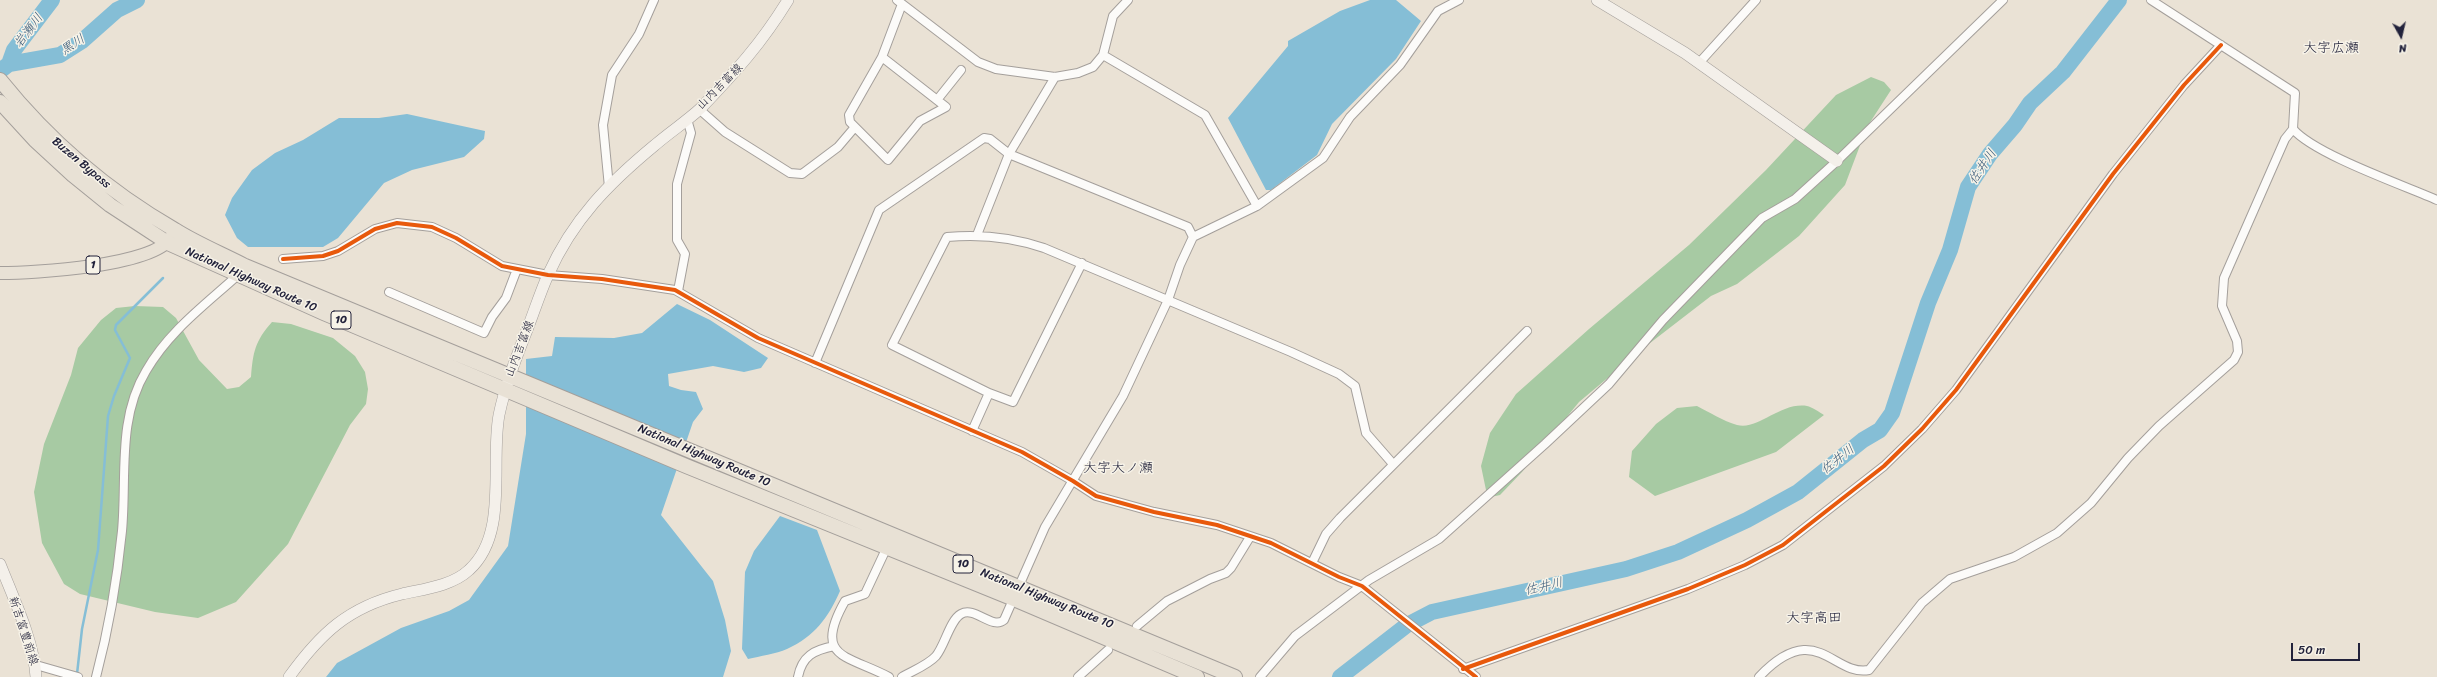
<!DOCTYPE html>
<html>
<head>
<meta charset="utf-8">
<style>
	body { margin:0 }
	#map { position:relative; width:2437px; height:677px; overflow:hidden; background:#eae2d5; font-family:Sriracha,sans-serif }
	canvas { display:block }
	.north { position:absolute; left:2381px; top:16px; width:40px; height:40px; -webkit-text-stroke:3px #f7f3e8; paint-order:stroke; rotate:172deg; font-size:11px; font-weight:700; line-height:16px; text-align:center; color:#22223b }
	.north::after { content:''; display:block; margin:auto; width:14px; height:18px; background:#22223b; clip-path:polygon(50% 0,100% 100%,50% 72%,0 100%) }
	.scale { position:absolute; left:2291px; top:643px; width:69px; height:18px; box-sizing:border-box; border:2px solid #22223b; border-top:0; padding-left:5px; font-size:12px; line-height:14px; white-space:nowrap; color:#22223b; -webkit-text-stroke:3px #f7f3e8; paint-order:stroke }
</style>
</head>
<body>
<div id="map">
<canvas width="2437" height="677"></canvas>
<div class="north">N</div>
<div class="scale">50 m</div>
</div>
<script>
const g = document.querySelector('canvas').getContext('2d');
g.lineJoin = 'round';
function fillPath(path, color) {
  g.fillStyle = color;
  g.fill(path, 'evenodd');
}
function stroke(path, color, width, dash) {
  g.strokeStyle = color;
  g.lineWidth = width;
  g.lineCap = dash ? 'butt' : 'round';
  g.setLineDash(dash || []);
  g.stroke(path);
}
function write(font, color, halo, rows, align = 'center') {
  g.font = font + ' Sriracha,"Klee One",sans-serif';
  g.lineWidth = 3;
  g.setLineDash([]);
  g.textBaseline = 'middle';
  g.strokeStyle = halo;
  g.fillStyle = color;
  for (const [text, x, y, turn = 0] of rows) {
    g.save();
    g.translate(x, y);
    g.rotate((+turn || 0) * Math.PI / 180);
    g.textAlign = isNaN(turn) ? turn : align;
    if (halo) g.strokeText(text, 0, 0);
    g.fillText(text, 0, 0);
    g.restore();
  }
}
fillPath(new Path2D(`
	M1871,77L1884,82L1891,90L1867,127L1845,185L1799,236L1737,284L1711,296L1641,350L1579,402L1522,472L1500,495L1491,497L1486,490L1481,466L1490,433L1516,394L1589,329L1689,245L1766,170L1836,95Z
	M135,306L163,307L176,318L199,360L227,389L239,387L251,377C253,352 255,341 272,322L291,324L333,338L355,356L365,372L368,389L366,404L350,425L288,544L236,602L198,618L155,612L80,594L64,584L42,543L34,492L44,444L71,375L78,348L101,320L116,308Z
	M1697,406C1709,412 1723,421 1737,425C1758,431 1780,402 1807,406C1812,407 1819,412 1824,415L1776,452L1655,496L1629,477L1632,451L1656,424L1677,408Z`), '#a7caa3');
fillPath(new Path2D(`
	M1370,0H1396L1421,21L1396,59L1332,124L1317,155L1271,190H1266L1228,118L1288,46V41L1340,11Z
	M407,114L485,131L484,139L464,157L412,170L384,183L338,238L323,247H248L237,238L225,215L232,198L252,170L275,153L303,140L339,118H379Z
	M677,304L710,320L768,358L761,368L744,372L713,366L668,374L669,386L681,390L696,392L703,409L693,422L661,515L713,581L725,620L731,651L723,677H326L337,663L401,628L449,611L469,600L508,546L526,434V359L552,356L555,337L614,338L642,333Z
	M780,516L817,530L840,591C828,618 815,636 787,649C776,654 760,656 748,659L742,649L745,572L754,551Z`), '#85bed6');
stroke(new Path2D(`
	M77,674L82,629L98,550L108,416L114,396L130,358L115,330L116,325L163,278`), '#85bed6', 2.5);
stroke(new Path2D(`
	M9,64L14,50L52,0
	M0,71L9,64L60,55L82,41L117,10L137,0
	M1340,677L1407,625L1432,612L1626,569L1678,552L1747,520L1798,492L1863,440L1880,430L1892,413L1928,303L1950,250L1968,187L1990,154L2015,125L2030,103L2063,72L2119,0`), '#85bed6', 16);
const street = new Path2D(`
	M897,0L978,62L996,69L1055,77L1078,73L1093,67L1103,55L1113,16L1128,0
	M2151,0L2295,93L2293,129C2314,154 2403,185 2437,200
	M1103,55L1205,115L1257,206
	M882,57L946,107L920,121L888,160L850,122L849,115L882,57L902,4
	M1699,63L1756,0
	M937,100L961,70
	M699,109L725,132L790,173L802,174L838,147L855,127
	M609,187L603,125L612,75L639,34L654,0
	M977,235L1009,154L1055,77
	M283,259L323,256L338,251L375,229L397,223L432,227L456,238L502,266L548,275L602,279L675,290L758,338L1022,452L1073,481L1096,496L1154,512L1217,525L1271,543L1339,577L1362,586L1476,677
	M678,291L685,254L677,240V184L691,133L687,119
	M389,292L484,333L492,317L506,298L517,269
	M815,363L879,210L984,138L990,139L1009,154L1188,227L1193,237
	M989,393L1013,402L1082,263
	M972,431L989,393L892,345L947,237C980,234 1012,237 1044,248L1291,352L1339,374L1355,386L1366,433L1393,464
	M887,547L865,594L845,601C812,659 848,655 889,677
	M1312,563L1326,534L1340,518L1527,331
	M1137,626L1167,601L1210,579L1226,573L1231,568L1250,537
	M36,665L78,677
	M1463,669L1688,589L1745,565L1783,545L1884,466L1922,429L1956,390L2113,174L2184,85L2221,45
	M96,677C109,628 117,581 122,531C127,477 117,419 146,371C169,331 205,305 238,275
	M798,677C802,656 814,650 834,646
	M902,677C912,671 928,665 936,656C945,645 950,620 961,614C975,606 992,630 1004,620L1045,527L1123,396L1168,300L1180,265L1193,237L1257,206L1323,158L1350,117L1400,65L1438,11L1459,0
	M1078,677L1108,650
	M1260,677L1295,636L1369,580L1439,539L1545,444L1609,384L1663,320L1762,218L1795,199L1837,161L2003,0
	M1759,677C1816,617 1833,677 1869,670L1922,603L1950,579L2014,557L2057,533L2091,503L2128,458L2159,426L2234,360L2238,352L2237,341L2222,306L2224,278L2285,139L2293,129`);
const secondary = new Path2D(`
	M1597,0L1685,53L1837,161
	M0,564C13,597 34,641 36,677
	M289,677C320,634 348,607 402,594C424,589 452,586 469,570C509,534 490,463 499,415C505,386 516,358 527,330C534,312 540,293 548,275C573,219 609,183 655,145C670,132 687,121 701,108C736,71 761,44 788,0`);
const primary = new Path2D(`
	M0,273C33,273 156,266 171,237`);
const highway = new Path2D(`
	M0,80C49,141 107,191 175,230C197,244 222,254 245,266L1235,677
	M0,102L35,140L73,175L110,205L168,243L326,314L686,466L1014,599L1197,677`);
stroke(street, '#a49f9b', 10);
stroke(secondary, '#a49f9b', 12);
stroke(primary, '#a49f9b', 14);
stroke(highway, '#a49f9b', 16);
stroke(street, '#fcfbf9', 8);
stroke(secondary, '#f4f0ea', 11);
stroke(primary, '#e8e1d5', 12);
stroke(highway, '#e8e1d5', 14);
stroke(new Path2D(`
	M283,259L323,256L338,251L375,229L397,223L432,227L456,238L502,266L548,275L602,279L675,290L758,338L1022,452L1073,481L1096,496L1154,512L1217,525L1271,543L1339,577L1362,586L1476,677
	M1463,669L1688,589L1745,565L1783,545L1884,466L1922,429L1956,390L2113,174L2184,85L2221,45`), '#e8590c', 4);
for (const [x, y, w] of [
	[93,265,14],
	[341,320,20],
	[963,564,20]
]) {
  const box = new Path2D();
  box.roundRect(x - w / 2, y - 9, w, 18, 3);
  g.fillStyle = '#f7f3e8';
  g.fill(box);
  stroke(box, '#22223b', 1);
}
write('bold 11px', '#22223b', null, [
	["1",93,265],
	["10",341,320],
	["10",963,564]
]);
write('12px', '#22223b', '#f7f3e8', [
	["山内吉富線",720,87,-45],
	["Buzen Bypass",81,163,40],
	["National Highway Route 10",251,280,24],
	["山内吉富線",520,349,-69],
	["National Highway Route 10",704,456,23],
	["National Highway Route 10",1047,599,22],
	["新吉富豊前線",23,631,72]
]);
write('italic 13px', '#385a79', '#f7f3e8', [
	["岩瀬川",29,31,-53],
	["黒川",73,45,-33],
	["佐井川",1983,167,-56],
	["佐井川",1838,460,-38],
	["佐井川",1544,587,-13]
]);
write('14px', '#22223b', '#f7f3e8', [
	["大字広瀬",2331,48],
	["大字大ノ瀬",1118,468],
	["大字高田",1814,618]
]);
</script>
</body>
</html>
